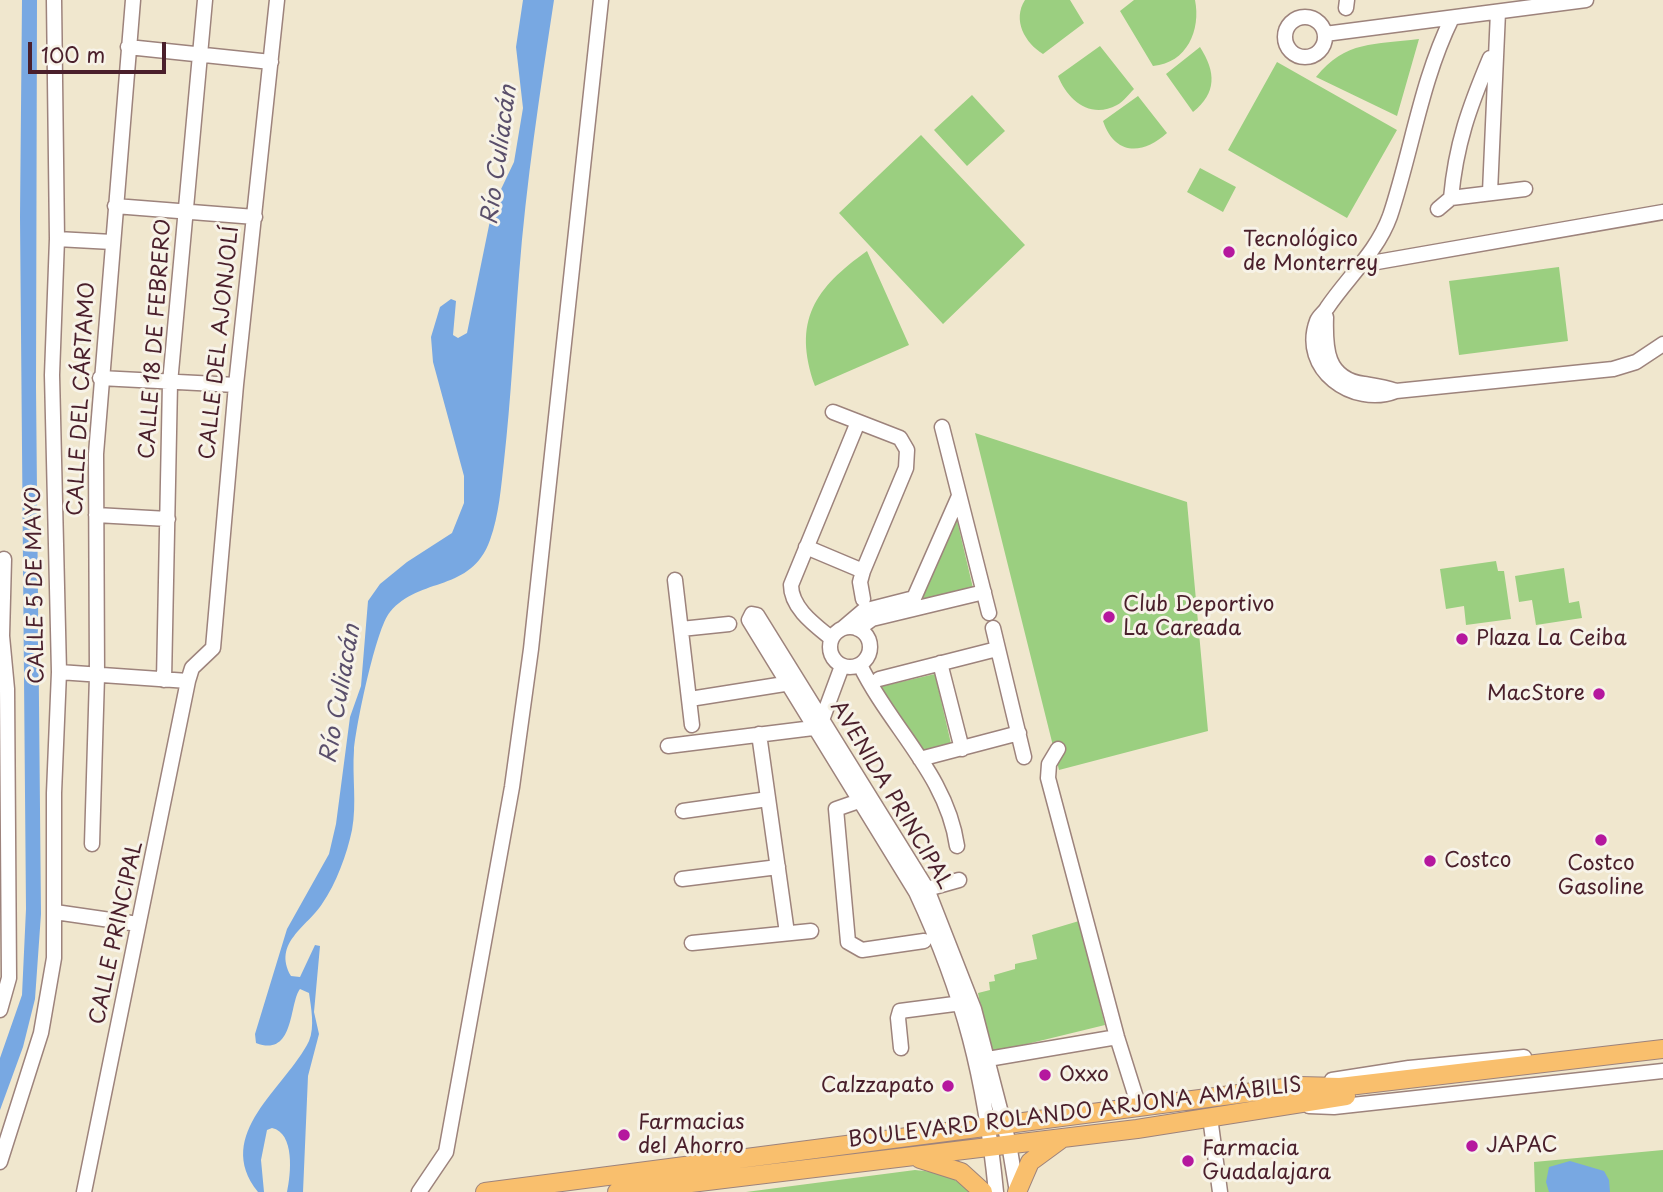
<!DOCTYPE html>
<html>
<head>
<meta charset="utf-8">
<style>
	body { margin:0 }
	#map { position:relative; width:1663px; height:1192px; overflow:hidden; background:#f0e7ce; font-family:"Playpen Sans",sans-serif }
	canvas { display:block }
	.scale { position:absolute; left:28px; top:42px; width:138px; height:32px; box-sizing:border-box; border:4px solid #4a1f2b; border-top:0; padding-left:9px; font-size:21px; line-height:24px; white-space:nowrap; color:#4a1f2b; -webkit-text-stroke:5px #f7f3e8; paint-order:stroke }
</style>
</head>
<body>
<div id="map">
<canvas width="1663" height="1192"></canvas>
<div class="scale">100 m</div>
</div>
<script>
const g = document.querySelector('canvas').getContext('2d');
g.lineJoin = 'round';
function fillPath(path, color) {
  g.fillStyle = color;
  g.fill(path, 'evenodd');
}
function stroke(path, color, width, dash) {
  g.strokeStyle = color;
  g.lineWidth = width;
  g.lineCap = dash ? 'butt' : 'round';
  g.setLineDash(dash || []);
  g.stroke(path);
}
function write(font, color, halo, rows, align = 'center') {
  g.font = font + ' "Playpen Sans",sans-serif';
  g.lineWidth = 6;
  g.setLineDash([]);
  g.textBaseline = 'middle';
  g.strokeStyle = halo;
  g.fillStyle = color;
  for (const [text, x, y, turn = 0] of rows) {
    g.save();
    g.translate(x, y);
    g.rotate((+turn || 0) * Math.PI / 180);
    g.textAlign = isNaN(turn) ? turn : align;
    if (halo) g.strokeText(text, 0, 0);
    g.fillText(text, 0, 0);
    g.restore();
  }
}
fillPath(new Path2D(`
	M1025,0H1070L1084,23L1043,54C1025,43 1012,20 1025,0Z
	M1134,0H1195C1201,30 1187,63 1153,66L1120,11Z
	M1419,39L1397,116L1316,77C1346,40 1374,45 1419,39Z
	M1100,46L1134,89C1129,94 1123,102 1117,105C1090,120 1067,99 1058,76Z
	M1200,47C1216,72 1217,93 1193,112L1166,74Z
	M1277,62L1397,130L1347,218L1228,150Z
	M972,95L1005,131L967,166L934,130Z
	M1138,96L1167,133C1143,155 1115,156 1103,121Z
	M921,135L1025,245L943,324L839,213Z
	M1200,168L1236,187L1223,212L1187,192Z
	M867,251L909,345L815,386C792,321 815,288 867,251Z
	M1559,267L1568,341L1459,355L1449,281Z
	M975,433L1187,502L1208,731L1059,770Z
	M956,516L973,588L917,602Z
	M1496,561L1498,571H1504L1511,619L1466,625L1464,606L1446,609L1440,569Z
	M1564,568L1569,603L1579,601L1582,618L1536,625L1532,600L1519,602L1515,576Z
	M935,674L952,748L919,757L879,687Z
	M1079,921L1105,1025L990,1053L978,993L990,990L989,982L995,981L994,975L1015,969V964L1037,959L1032,935Z
	M1663,1150V1192H1535L1534,1162Z
	M915,1170C939,1172 953,1176 972,1192H746Z`), '#9bcf80');
fillPath(new Path2D(`
	M22,0H37L36,387L41,914L35,999L23,1047L0,1110V1058L22,995L26,909L20,217Z
	M523,0H554C540,92 526,183 519,275C514,337 511,399 504,461C501,487 499,515 490,540C471,593 420,576 390,612C376,628 356,726 354,750C352,777 357,803 352,830C347,854 336,884 322,904C308,926 272,943 291,976L300,977L315,945L320,946L314,1012L319,1034L308,1076L303,1192H287C291,1174 295,1133 272,1128L267,1130L261,1160L264,1192H258C212,1134 286,1088 309,1041C315,1027 311,1007 309,993L300,989C289,1003 295,1058 256,1043L255,1034L287,929L329,854L336,824L350,717L361,686L368,601L380,584L407,562L452,533L464,503V476L433,362L431,337L440,307L451,299L456,301L453,335L458,338L467,333L493,206L514,162L523,108L516,47Z
	M1570,1161L1604,1171L1609,1180L1610,1192H1549L1546,1182L1549,1167Z`), '#78a8e2');
const minor = new Path2D(`
	M1346,8L1347,0
	M1285 37a20 20 0 1 1 40 0a20 20 0 1 1-40 0Z
	M1452,18C1421,81 1412,150 1390,216C1377,252 1347,278 1327,308C1324,313 1319,316 1317,321C1299,369 1353,408 1396,391L1613,369L1636,362L1663,344
	M1325,34L1586,0
	M128,47L271,62
	M1490,192L1498,12
	M1451,198C1456,144 1469,108 1490,58
	M1451,198L1525,189
	M115,206L255,217
	M1438,209L1451,198
	M57,239L112,242
	M1360,265L1663,212
	M1326,317C1325,348 1326,379 1364,384C1376,386 1384,387 1396,391
	M100,378L236,385
	M833,412L900,438L907,450L906,468L863,571L860,582L863,599
	M942,427L989,613
	M96,515L168,519
	M806,547L863,571
	M675,580L692,725
	M914,598L959,496
	M830 647a20 20 0 1 1 40 0a20 20 0 1 1-40 0Z
	M843,628L863,611L914,598
	M993,628L1024,757
	M681,629L729,624
	M858,629L872,619L984,592
	M831,638C815,625 791,608 791,585L858,422
	M940,663L962,749
	M860,665C890,727 947,775 957,846
	M59,672L188,681
	M879,679L997,649
	M164,680L170,383L205,0
	M690,699L797,682
	M759,734L787,933
	M668,746L813,728L822,720L842,666
	M1058,749L1049,764L1048,778L1117,1037L1139,1107
	M920,759L1019,733
	M859,801L836,809L848,942L862,950L924,941
	M683,811L768,799
	M92,844L97,676L96,454L133,0
	M682,879L778,867
	M920,891L959,880
	M55,912L138,924
	M692,943L811,931
	M0,1010L9,978L7,689L2,636L4,559
	M901,1048L898,1018L900,1011L962,1003
	M988,1059L1117,1037
	M1332,1080L1409,1068L1524,1057
	M1309,1106L1334,1107L1663,1071
	M1210,1117L1220,1192
	M0,1162L41,1033L54,958V793L59,672L52,375L57,239L54,0
	M84,1192L188,681L192,668L213,648L236,385L277,0
	M419,1192L446,1152L512,787L531,649L601,0
	M996,1192C985,1079 964,995 916,892L749,620L752,614L757,615L927,889L974,1009L1009,1144L1017,1192`);
const major = new Path2D(`
	M920,1159L961,1172L983,1192
	M485,1192L1300,1086L1340,1087L1663,1049
	M617,1192L1137,1129L1346,1096
	M1017,1192L1030,1162L1060,1140`);
stroke(minor, '#9d837c', 17);
stroke(major, '#9d837c', 20);
stroke(minor, '#fff', 14);
stroke(major, '#f9bf6d', 18);
for (const [x, y, r, color] of [
	[1229,252,7,"#b5179e"],
	[1109,617,7,"#b5179e"],
	[1462,639,7,"#b5179e"],
	[1599,694,7,"#b5179e"],
	[1601,840,7,"#b5179e"],
	[1430,861,7,"#b5179e"],
	[1045,1075,7,"#b5179e"],
	[948,1086,7,"#b5179e"],
	[624,1135,7,"#b5179e"],
	[1472,1146,7,"#b5179e"],
	[1188,1161,7,"#b5179e"]
]) {
  const dot = new Path2D();
  dot.arc(x, y, r, 0, 2 * Math.PI);
  g.fillStyle = color;
  g.fill(dot);
  stroke(dot, '#f7f3e8', 2.5);
}
write('21px', '#4a1f2b', '#f7f3e8', [
	["Tecnológico",1243,240],
	["de Monterrey",1243,264],
	["Club Deportivo",1123,605],
	["La Careada",1123,629],
	["Plaza La Ceiba",1476,639],
	["MacStore",1585,694,"right"],
	["Costco",1444,861],
	["Costco",1601,864,"center"],
	["Gasoline",1601,888,"center"],
	["Oxxo",1059,1075],
	["Calzzapato",934,1086,"right"],
	["Farmacias",638,1123],
	["del Ahorro",638,1147],
	["JAPAC",1486,1146],
	["Farmacia",1202,1149],
	["Guadalajara",1202,1173]
], 'left');
write('21px', '#4a1f2b', '#f7f3e8', [
	["CALLE 18 DE FEBRERO",156,339,-86],
	["CALLE DEL AJONJOLÍ",220,343,-84],
	["CALLE DEL CÁRTAMO",82,399,-87],
	["CALLE 5 DE MAYO",36,585,-91],
	["AVENIDA PRINCIPAL",891,795,59],
	["CALLE PRINCIPAL",117,933,-78],
	["BOULEVARD ROLANDO ARJONA AMÁBILIS",1075,1113,-7]
]);
write('italic 23px', '#5a4f6b', '#f7f3e8', [
	["Río Culiacán",500,155,-82],
	["Río Culiacán",341,694,-80]
]);
</script>
</body>
</html>
